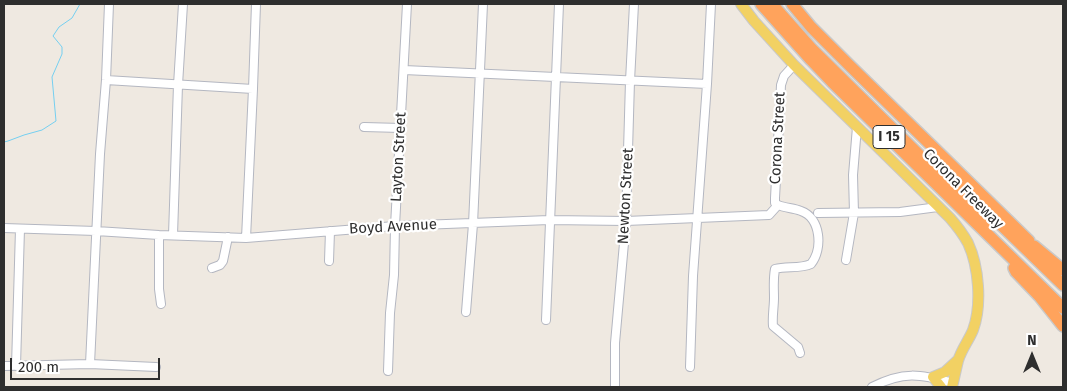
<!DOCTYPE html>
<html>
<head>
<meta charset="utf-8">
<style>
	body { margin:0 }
	#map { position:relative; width:1067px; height:391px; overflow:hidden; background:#efe9e1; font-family:"Fira Sans",sans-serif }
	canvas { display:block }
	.frame { position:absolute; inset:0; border:5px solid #2e2e2e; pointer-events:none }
	.north { position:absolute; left:1007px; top:331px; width:50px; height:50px; -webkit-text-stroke:4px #fff; paint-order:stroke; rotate:0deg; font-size:14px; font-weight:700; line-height:20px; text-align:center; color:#2e2e2e }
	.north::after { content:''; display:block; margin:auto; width:18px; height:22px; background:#2e2e2e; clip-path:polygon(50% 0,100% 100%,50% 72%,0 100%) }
	.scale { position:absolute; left:10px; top:358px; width:150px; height:22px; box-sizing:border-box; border:2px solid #2e2e2e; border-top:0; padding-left:6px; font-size:15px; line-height:18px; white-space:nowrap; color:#2e2e2e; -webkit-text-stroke:4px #fff; paint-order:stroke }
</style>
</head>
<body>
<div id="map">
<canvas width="1067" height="391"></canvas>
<div class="frame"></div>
<div class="north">N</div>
<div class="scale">200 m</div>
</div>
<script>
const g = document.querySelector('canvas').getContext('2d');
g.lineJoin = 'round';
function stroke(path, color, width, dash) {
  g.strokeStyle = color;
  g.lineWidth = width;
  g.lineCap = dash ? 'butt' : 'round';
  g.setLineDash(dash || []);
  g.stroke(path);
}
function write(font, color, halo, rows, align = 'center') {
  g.font = font + ' "Fira Sans",sans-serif';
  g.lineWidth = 4.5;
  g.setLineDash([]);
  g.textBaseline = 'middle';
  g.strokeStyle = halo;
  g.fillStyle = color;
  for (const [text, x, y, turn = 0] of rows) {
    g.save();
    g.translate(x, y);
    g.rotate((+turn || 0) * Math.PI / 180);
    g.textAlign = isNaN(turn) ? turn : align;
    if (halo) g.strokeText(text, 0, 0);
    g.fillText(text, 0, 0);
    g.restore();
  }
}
stroke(new Path2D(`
	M4,142L8,141L24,135L42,130L56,121L52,77L62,54V47L53,36L59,27L72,18L80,4`), '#75cff0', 1);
const minor = new Path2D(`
	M794,65L784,76L781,85L775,198V203L778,205C785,208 794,208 801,211C821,218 823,249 811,264C800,269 787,266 775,269C773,280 774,287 774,298C774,307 772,317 773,326L798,347L800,353
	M404,70L707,84
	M106,80L253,89
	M364,127L401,128
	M818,213L900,212L938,207
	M4,228L96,231L159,235L246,238L395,226L549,220L626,221L769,215L778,205
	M159,235V289L161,304
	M173,235L178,85L183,4
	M246,238L253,89L256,4
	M846,260L854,213L853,175L857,127
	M329,261L330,231
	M212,268L220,265L223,261L228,237
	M466,312L473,224L483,4
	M546,320L559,4
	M90,364L100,154L106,80L109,4
	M4,366L90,364L156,367
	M16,366L20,229
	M690,367L693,276L707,84L711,4
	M388,371L390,313L394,275L395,226L407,4
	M615,387V343L626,221L630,81L634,4
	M872,387C903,371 920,374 953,383`);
const major = new Path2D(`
	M741,4L754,21L794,65L950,218C957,226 963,234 968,243C979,267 982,305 973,330C969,340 961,350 958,361C956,369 954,379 952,387
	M941,387L933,377L945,372L958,360`);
const highway = new Path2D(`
	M761,4L811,60L832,82L1063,308
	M772,4L811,48L988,223
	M792,4L811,27L849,65L1029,241
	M962,187L1063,285
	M1034,246L1063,270
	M1014,268L1016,272L1040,297L1063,326`);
stroke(minor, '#b4b7c1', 10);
stroke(major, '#c9c9c9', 12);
stroke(highway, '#c9c9c9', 14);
stroke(minor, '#fff', 8);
stroke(major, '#f2d163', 10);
stroke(highway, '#ffa35c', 11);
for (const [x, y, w] of [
	[889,137,32]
]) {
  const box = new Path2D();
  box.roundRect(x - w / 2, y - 11.5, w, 23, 4);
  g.fillStyle = '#fff';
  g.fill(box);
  stroke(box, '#2e2e2e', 1);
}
write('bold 14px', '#2e2e2e', null, [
	["I 15",889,137]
]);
write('15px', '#2e2e2e', '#fff', [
	["Corona Street",778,138,-87],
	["Layton Street",399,157,-87],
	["Corona Freeway",963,189,45],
	["Newton Street",626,196,-87],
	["Boyd Avenue",393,227,-3]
]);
</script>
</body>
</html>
